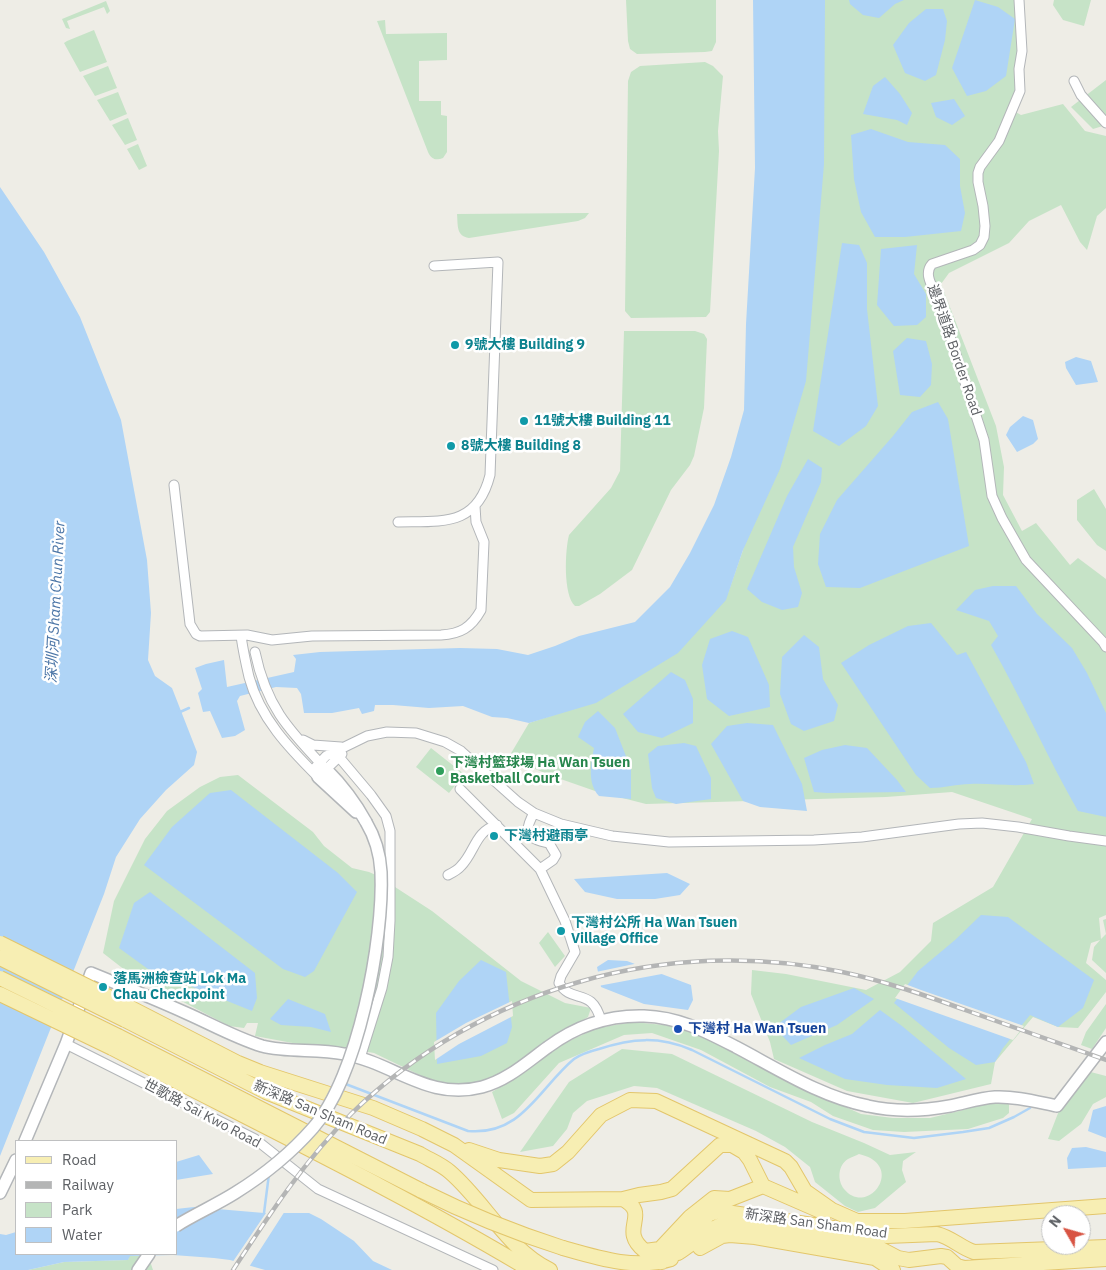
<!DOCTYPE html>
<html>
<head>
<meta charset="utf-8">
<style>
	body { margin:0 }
	#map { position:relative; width:1106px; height:1270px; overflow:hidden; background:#eeede6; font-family:"IBM Plex Sans",sans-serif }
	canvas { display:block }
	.legend { position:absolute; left:15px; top:1140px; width:162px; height:115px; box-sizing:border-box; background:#fff; border:1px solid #bfc0c1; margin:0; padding:6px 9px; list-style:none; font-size:15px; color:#5e6165 }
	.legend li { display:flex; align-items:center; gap:10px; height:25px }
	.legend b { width:25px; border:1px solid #bfc0c1 }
	.north { position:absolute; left:1041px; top:1205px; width:50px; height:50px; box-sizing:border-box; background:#fff; border:1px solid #bfc0c1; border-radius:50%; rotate:308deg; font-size:14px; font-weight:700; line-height:20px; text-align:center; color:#5e6165 }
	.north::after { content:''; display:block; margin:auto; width:18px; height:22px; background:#d85443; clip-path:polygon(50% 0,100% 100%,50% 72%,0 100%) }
</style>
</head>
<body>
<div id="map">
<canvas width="1106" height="1270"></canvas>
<ul class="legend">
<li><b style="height:6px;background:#f7eeb3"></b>Road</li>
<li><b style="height:6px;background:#b4b5b5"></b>Railway</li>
<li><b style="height:14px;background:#c6e3c7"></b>Park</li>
<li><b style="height:14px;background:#afd4f6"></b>Water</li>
</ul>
<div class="north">N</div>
</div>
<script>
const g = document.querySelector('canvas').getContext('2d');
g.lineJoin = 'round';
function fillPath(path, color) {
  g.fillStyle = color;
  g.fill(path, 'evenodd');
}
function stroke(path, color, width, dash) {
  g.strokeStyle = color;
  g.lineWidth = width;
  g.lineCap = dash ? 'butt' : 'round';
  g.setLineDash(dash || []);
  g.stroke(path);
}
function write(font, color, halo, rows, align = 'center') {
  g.font = font + ' "IBM Plex Sans","Noto Sans SC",sans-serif';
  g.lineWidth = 5;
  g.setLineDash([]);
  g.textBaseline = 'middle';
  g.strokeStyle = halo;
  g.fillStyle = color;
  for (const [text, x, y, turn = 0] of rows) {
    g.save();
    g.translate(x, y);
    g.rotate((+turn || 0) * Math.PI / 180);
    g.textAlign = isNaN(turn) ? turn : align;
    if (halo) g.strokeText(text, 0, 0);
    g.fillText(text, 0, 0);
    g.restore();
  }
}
fillPath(new Path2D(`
	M626,0H716V42L712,51L705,52L637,54L630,49L628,41Z
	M821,0H1020V79L1012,110L1021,115L1063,104L1085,131L1106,136V208L1097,216L1087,250L1080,242L1061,205L1029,221L1009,243L949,273L941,284L996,426L1004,467L1003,495L1022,531L1036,523L1070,565L1078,558L1106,579V915L1099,918L1101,939L1106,934L1103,920L1106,919V973L1092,960L1094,947L1100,940L1091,943L1086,963L1106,980V992L1078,1028L1058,1027L1033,1017L995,1062L991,1084L913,1103L847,1091L774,1059L770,1042L751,994L752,970L786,974L866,990L900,972L931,941L933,923L993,887L1032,819L952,792L886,797L646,804L595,791L552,776L516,761L510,755L529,723L600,700L728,593L743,550Z
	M1054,0H1091L1084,26L1063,20L1053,5Z
	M106,1L110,11L107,14L104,7L67,21L70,29L66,28L62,19Z
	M385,20L386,34L447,33V60L419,61V101H441V115L447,116V152L443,158C436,161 431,159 428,152L377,21Z
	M94,30L107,62L80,72L64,43L67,41Z
	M705,62L713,66L723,76L718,131L719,151L710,312L706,317L631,318L625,311L628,81L631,72L640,66Z
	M108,66L117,88L95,96L83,76Z
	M1106,80V125L1093,129L1071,107Z
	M118,92L127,114L110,121L97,100Z
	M128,118L137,140L125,145L112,125Z
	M138,144L147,166L139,170L127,149Z
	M589,213L585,218L578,221L469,238C456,236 458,225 457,214Z
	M624,331H695L704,334L707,339L704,408L694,456L690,465L671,490L632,570L600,594L579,606H575C563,595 565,550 569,535L611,488L620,471Z
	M1094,489L1106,509V551L1097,545L1077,520V500Z
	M431,748L464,774L449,793L416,767Z
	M238,775L313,832L324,846L352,868L369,872L378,876L432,911L521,981L565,1003L591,1008L588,1017L549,1041L500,1076L465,1087L430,1080L374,1053L340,1047L298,1044L255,1036L258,1023H247L244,1028L229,1026L130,974L103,953L114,901L145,839L167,811L200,787L220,777Z
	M548,932L565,956L555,967L539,943Z
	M1106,1004V1028L1092,1049L1081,1045L1086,1032Z
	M633,1022L674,1026L704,1035L797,1085L861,1114L893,1118H930L963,1110L989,1100L1009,1102V1113L1003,1118L968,1129L904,1132L873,1130L833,1116L811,1102L770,1087L701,1050L652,1033L624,1035L559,1063L514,1113L502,1119L492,1092L531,1068L554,1048L597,1028Z
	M622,1049L672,1054L812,1122L864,1143L890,1155L916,1152L903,1161L902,1170L906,1182L875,1208L858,1212L845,1206L815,1182L810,1167L785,1147L756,1131L657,1088L634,1086L587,1101L573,1113L567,1129L553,1146L520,1152L569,1082ZM859,1154C907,1165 868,1218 844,1189C837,1180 838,1165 848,1159C851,1157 856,1156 859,1154Z
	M1083,1070L1106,1076V1097L1093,1104L1081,1124L1059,1141L1048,1139L1069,1085Z
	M129,1256H143L151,1264L153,1270H28L64,1262L128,1260Z`), '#c6e3c7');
fillPath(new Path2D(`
	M753,0H825L824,164L806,381L780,469L743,550L726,600L678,653L596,703L529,723L507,718L492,717L463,706L429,708L393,705H375L374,711L362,714L359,708L332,713H304L301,694L297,688L276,687L240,696L237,701L245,730L235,736L222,738L210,711L203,712L198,693L202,689L195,668L206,664L224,660L227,687L294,672L296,659L293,655L320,652L460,648L497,649L528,655L555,646L579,636L635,622L670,587L690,553L714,505L731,457L744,410L746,324L755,168Z
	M849,0H904L895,4L879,18L863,15L850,4Z
	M975,0L998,7L1015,19L1006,76L986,91L967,96L952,68Z
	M926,9H943L947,21L945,40L936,75L925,81L905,73L893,45L909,23Z
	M885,77L900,94L912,113L907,125L897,120L863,114L873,86Z
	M954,99L965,116L952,125L936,117L931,103Z
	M871,129L908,142L945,145L960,159V186L965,213L961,231L905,237H875L861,212L854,179L851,135Z
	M0,187L44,252L80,317L121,420L147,560L151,613L148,660L155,676L172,688L197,752L194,765L166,790L140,819L116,857L104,894L0,1156Z
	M842,243L859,245L867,263V309L878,406L866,426L839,446L813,431Z
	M917,245L914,274L926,294V317L917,325L894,326L877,305L881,249Z
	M907,338L926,341L932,364L931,385L920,397L900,395L893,351Z
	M1076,357L1091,361L1098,382L1076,385L1066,368L1065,362Z
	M938,402L948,419L969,546L860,588L826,587L818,564L820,534L837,500L893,436L912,412Z
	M1023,416L1033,420L1038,439L1033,444L1017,452L1006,435L1010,427Z
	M808,459L822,468L821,482L793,547L794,567L802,593L798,607L782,610L762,602L747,589L787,496Z
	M993,586H1016L1037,614L1072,648L1087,673L1106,713V817L1078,811C1047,757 1022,699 991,645L998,636L989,621L956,610L975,590Z
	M931,623L953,650L957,655L966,652L1026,762L1034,784C1012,787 992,783 970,784C957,784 944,788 930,788L916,775L841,663L869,645L908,626Z
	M732,631L748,637L769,685L770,707L729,716L707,699L702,665L710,639Z
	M804,635L819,647L823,679L838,705L834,721L804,731L791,724L780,694L782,657Z
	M671,672L685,680L693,699V723L662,738L638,732L623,714Z
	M598,711L615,728L631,769V799L599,796C587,783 591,764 594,748L578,737L585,722Z
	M747,723L773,725L802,784L807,811L760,807L743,801L711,744L727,726Z
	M684,743L696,746L711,778V799L676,804L656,798L652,788L648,754L658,746Z
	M845,745L867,748L897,780L906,792L827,793L814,792L804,758L822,750Z
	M231,790L338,873L357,892L314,971L305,977L283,969L144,865L172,827L210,793Z
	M667,873L690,884L680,895L655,899H617L585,892L574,879Z
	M150,892L255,973L257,998L252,1011L148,969L119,948L134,903Z
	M981,915L1008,917L1094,980L1083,1008L1058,1027L1030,1015L1003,1048L995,1062L976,1065L949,1048L894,1003L918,971L955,940Z
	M481,960L506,972L512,1027L507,1043L481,1056L437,1064L436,1013L459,981Z
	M608,960L627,961L691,985L693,1000L688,1010L644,1004L601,987L597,967Z
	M854,988L874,999L837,1025L791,1045L774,1027L801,1007Z
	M288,999L325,1014L331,1032L311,1027L281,1025L270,1019Z
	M880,1010L902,1026L966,1079L937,1088L887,1085L845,1079L799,1058L825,1045L852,1034Z
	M1106,1106V1138L1088,1131L1093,1110Z
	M1086,1147L1106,1152V1167L1068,1169L1067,1158L1072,1148Z
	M199,1155L213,1174L176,1180V1162Z
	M194,1207L264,1213H309L321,1219L354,1241L373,1261L392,1270H265L230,1260L214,1258L173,1255L130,1256L128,1260L64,1262L28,1270H0V1234L6,1235L16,1232V1254H176V1209Z`), '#afd4f6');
fillPath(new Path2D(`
	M639,963L667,973L598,986L596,972Z
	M905,984L921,990L1024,1026L1013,1040L895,998Z
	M512,1001L513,1016L459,1044L435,1060L434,1042L466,1023Z
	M268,1210L285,1211L249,1267L232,1263Z`), '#eeede6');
stroke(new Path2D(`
	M180,712L189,708
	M343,1083L468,1131C522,1136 539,1088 574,1059C581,1054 591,1051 599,1049C632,1038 659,1036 692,1050L830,1119L864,1132L914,1138L963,1132L989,1128L1014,1117L1030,1108
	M264,1213L269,1174`), '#afd4f6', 2.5);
const minor = new Path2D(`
	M1019,0L1022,51L1019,69L1020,91L999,141L980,167L978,173V182L983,206L985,226L984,237L980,245L973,250L932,264C923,274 933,287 937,297L984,440L992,496L1002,518L1026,560L1103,642L1106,647
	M1074,81L1081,95L1106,123
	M174,485L190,624L196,634L200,636L247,635L272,640L312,636L441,635C460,634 471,628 481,610L484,542L476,522L475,506
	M398,522C442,521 477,527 490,475L498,262L434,266
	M241,636C243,650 246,664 249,677C260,718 289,748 318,777L342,754
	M255,652C266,705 287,728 323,766
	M303,740L313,745L341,747
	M339,757L371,795L386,816L390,831V921L388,957L382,988L360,1058
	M312,771L326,756L367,736L387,732L416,733L445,742L461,751L518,802L534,813L561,824L612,836L669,842L814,840L862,837L959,824L982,823L1018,827L1069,836L1106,841
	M460,789L540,869L565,921L575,952L561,976L559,983C572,1005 592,986 601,1021
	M534,813C522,834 528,839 549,843L556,855L553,860L540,869
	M448,875C452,873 458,870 461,866C475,852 475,831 497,825
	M66,1044L255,1139L318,1189L493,1270`);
const tertiary = new Path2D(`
	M326,769C342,785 355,802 366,822
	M318,777L356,812
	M25,1141L66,1044L91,973C123,986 155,999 186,1013C211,1024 236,1038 262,1046C288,1053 318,1048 344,1054C394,1063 428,1101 482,1087C508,1080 527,1062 548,1047C576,1026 609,1015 644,1016C679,1017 707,1032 736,1047C778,1069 821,1097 868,1106C895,1112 923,1111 950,1106C965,1103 980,1098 995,1097C1016,1096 1037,1102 1057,1106L1106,1042
	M0,1193L16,1160
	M138,1270L149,1254`);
const primary = new Path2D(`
	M131,1008L238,1063L260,1072L373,1108L422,1129L454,1145L531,1200L623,1199L639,1195L661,1192L672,1189L720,1145H732L744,1152L750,1160L763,1186
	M125,1020L266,1092L420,1154C430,1160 441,1164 450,1172C485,1202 507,1249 550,1270
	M118,1036L422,1191
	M112,1048C252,1121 395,1189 530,1270
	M469,1150L499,1160L540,1166L553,1164L568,1152L601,1115L630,1100L656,1101L785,1161L791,1167L805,1191L832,1210L857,1221H905L1106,1206
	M623,1199C652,1215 617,1229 645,1251L660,1249L690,1217L714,1198L730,1199L763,1186L825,1213
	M563,1248C598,1258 635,1270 671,1259
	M700,1248L722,1236L730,1235L755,1237L875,1258L893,1270
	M678,1253C691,1245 712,1226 725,1224C730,1223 736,1224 741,1223L877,1247L898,1258L909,1260L941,1256L947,1257L957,1266L964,1268L1106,1259
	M662,1262L703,1220L709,1214L719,1211L887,1236L937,1234C951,1237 961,1248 974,1252L1106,1247`);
stroke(minor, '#b3b6b9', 11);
stroke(tertiary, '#b3b6b9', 14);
stroke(primary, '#e3c66b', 16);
stroke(minor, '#fff', 9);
stroke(tertiary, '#fff', 11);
stroke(primary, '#f7eeb3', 14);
const rail = new Path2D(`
	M233,1270C269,1215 305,1160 352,1113C481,988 667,935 842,972C885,981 927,996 968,1011C1014,1027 1060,1044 1106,1060`);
stroke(rail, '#b4b5b5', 4.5);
stroke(rail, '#fff', 2.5, [8]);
const tertiaryBridge = new Path2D(`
	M176,1226C195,1214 216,1205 235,1193C264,1175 291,1153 313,1128C358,1077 384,939 381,872C380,854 375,837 366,822`);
const primaryBridge = new Path2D(`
	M0,943L131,1008
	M0,958L125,1020
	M0,978L118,1036
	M0,994L112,1048
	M422,1191C468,1214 513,1232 563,1248`);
stroke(tertiaryBridge, '#b3b6b9', 14, []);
stroke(primaryBridge, '#e3c66b', 16, []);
stroke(tertiaryBridge, '#fff', 11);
stroke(primaryBridge, '#f7eeb3', 14);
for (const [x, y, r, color] of [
	[455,345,5,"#0f9aa8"],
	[524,421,5,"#0f9aa8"],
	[451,446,5,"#0f9aa8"],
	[440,771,5,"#2e9e5b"],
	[494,836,5,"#0f9aa8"],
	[561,931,5,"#0f9aa8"],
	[103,987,5,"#0f9aa8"],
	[678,1029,5,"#1a4fb4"]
]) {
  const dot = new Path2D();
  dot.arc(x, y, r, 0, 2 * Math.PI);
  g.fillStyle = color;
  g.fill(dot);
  stroke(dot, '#fff', 2);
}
write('bold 14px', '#0d838f', '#fff', [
	["9號大樓 Building 9",465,345],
	["11號大樓 Building 11",534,421],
	["8號大樓 Building 8",461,446],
	["下灣村避雨亭",504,836],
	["下灣村公所 Ha Wan Tsuen",571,923],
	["Village Office",571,939],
	["落馬洲檢查站 Lok Ma",113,979],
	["Chau Checkpoint",113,995]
], 'left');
write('14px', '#5e6165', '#fff', [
	["邊界道路 Border Road",954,350,71],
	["新深路 San Sham Road",320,1113,23],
	["世歌路 Sai Kwo Road",202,1114,28],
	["新深路 San Sham Road",816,1224,8]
]);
write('bold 14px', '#27864d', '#fff', [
	["下灣村籃球場 Ha Wan Tsuen",450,763],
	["Basketball Court",450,779]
], 'left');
write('bold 14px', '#164399', '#fff', [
	["下灣村 Ha Wan Tsuen",688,1029]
], 'left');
write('italic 15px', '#4c76a7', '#fff', [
	["深圳河 Sham Chun River",56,602,-87]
]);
</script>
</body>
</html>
